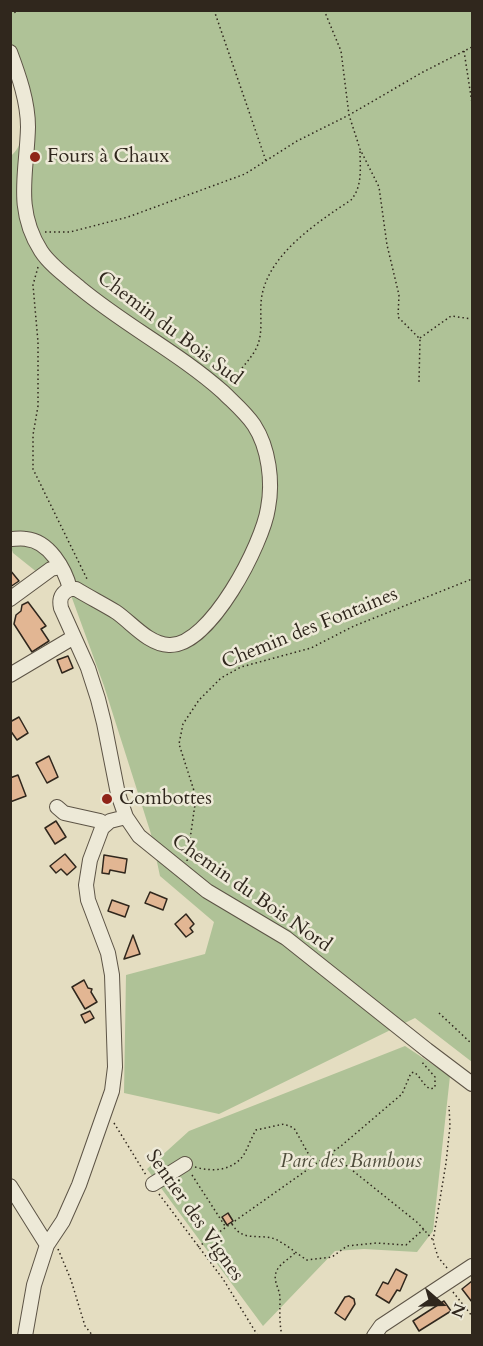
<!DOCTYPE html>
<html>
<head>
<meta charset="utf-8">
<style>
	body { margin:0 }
	#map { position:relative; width:483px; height:1346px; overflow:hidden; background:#e4ddc1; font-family:Cardo,serif }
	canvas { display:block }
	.frame { position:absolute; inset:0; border:12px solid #30271d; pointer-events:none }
	.north { position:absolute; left:411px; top:1274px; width:60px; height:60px; -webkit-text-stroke:4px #ede9d7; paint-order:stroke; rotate:110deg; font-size:16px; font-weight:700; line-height:24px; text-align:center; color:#30271d }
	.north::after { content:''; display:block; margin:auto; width:21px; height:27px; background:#30271d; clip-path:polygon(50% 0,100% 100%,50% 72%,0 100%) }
</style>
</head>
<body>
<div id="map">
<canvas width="483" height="1346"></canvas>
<div class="frame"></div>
<div class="north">N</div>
</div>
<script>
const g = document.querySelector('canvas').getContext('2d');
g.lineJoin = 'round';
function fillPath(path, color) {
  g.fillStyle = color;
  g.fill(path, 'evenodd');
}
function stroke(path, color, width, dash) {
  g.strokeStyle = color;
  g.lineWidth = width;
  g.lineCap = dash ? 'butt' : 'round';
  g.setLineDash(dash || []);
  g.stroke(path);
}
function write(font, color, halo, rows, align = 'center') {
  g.font = font + ' Cardo,serif';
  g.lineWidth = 5;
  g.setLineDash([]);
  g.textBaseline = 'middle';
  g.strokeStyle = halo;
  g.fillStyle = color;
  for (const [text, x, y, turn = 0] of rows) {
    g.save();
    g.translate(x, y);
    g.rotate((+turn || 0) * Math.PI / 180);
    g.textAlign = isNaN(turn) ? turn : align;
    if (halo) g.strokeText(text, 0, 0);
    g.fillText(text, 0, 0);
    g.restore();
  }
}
fillPath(new Path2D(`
	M11,11H472V1062L415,1018L219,1114L124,1093L126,975L205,954L214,922L160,876L151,834L104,686L64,576L38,573L13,553L10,544V157C37,134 14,96 11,68C9,49 11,29 11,11Z
	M405,1046L450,1076L433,1231L417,1252L364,1249L335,1251L263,1326L147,1169L189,1131Z`), '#afc297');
const building = new Path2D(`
	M10,570L19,581L10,587Z
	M28,602L46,626L41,629L49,641L32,652L14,624L16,615L21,611L22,605Z
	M68,656L73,668L62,673L57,660Z
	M19,717L28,733L17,740L10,730V722Z
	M49,756L58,777L47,783L36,763Z
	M18,775L26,796L10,802V778Z
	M56,821L66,837L55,844L45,828Z
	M65,854L76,867L67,875L61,869L56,873L50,866Z
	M104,855L127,859L125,873L110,870L109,874L102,873Z
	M150,892L167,899L163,910L145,903Z
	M112,900L129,906L125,917L108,911Z
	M186,914L194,924L190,928L193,932L186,937L175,924Z
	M133,935L140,954L124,959Z
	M84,980L88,988L92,989L91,992L97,1002L85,1009L72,987Z
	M90,1011L94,1018L85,1023L81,1015Z
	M228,1213L233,1221L227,1225L222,1217Z
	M396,1269L407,1275L400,1291L397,1290L389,1303L376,1295L383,1282L388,1284Z
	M472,1281V1302L462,1289Z
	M349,1296L354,1299L355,1304L345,1320L335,1313L345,1297Z
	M444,1301L451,1311L419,1331L413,1321Z`);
fillPath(building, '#e2b693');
stroke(building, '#30271d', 1.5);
const minor = new Path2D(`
	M10,52C19,76 28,102 28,127C27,172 14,209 41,251C50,265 67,277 80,288C126,326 179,353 223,392C234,403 245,412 254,425C269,448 273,482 268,508C263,543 210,647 169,645C148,644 132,623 116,612C103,604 89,597 76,589H70C61,593 59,599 61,608L88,668L98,699L104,723L118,794L126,817L139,836L207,891L286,938L427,1050L472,1084
	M10,539C15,539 21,538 26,539C49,541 65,569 70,589
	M10,599L51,569L61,567
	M10,675L74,637
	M57,807L64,813L100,821L105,824
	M153,1184L185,1164
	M10,1186L47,1245
	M25,1336L34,1285L47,1245L63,1221L79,1185L112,1091L115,1067L112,975L108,953L88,900L86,885L90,860L102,828L110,821L126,817
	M374,1336L381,1326L472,1266`);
stroke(minor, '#5d5446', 16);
stroke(new Path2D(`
	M214,10L266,161
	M324,10L341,51L349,115L360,149L379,187L387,245L399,295L398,317L420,339L419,382
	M10,14L21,10
	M464,51L472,103
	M45,232H70L128,217L245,174L297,141L349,115L423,72L472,47
	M38,267L33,285L38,342V406L33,435V469L88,581
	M420,338L451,316L472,319
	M232,383C239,368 255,357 259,341C263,326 259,310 262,295C270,253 318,222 351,200C363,186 360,167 360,150
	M187,861L196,797L179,744L183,724L199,700L221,678L241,667L311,648L354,626L472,579
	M439,1013L472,1044
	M114,1123L146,1175
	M332,1154L418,1223L433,1240
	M195,1167C213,1172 231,1171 243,1156C248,1148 251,1138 256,1130L284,1124L294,1128L314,1164
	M192,1175L225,1226
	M159,1194L223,1279L258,1336
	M232,1224C243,1243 259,1233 275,1239C286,1244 297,1254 307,1260L332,1257L347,1246L376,1243L406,1245L424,1229
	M198,1247L341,1146L402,1094L411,1073L414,1072C421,1077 423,1086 431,1089L435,1087V1077L421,1061
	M58,1249L71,1280L85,1326L93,1336
	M447,1268L438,1257L433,1241L446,1163L450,1126L449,1106
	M453,1292L472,1316
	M282,1336C279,1322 280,1311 280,1297C279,1287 272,1280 277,1270C281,1263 289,1259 295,1253`), '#30271d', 1.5, [1.5, 3]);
stroke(minor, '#ede9d7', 14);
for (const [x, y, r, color] of [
	[35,157,6,"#8f2418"],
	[107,799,6,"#8f2418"]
]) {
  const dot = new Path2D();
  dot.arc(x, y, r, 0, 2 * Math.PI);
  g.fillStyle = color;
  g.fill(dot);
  stroke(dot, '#ede9d7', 2);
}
write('20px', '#30271d', '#ede9d7', [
	["Fours à Chaux",47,157],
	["Combottes",119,799]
], 'left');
write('20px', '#30271d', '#ede9d7', [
	["Chemin du Bois Sud",169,329,37],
	["Chemin des Fontaines",310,629,-22],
	["Chemin du Bois Nord",251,894,35],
	["Sentier des Vignes",194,1216,55]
]);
write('italic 20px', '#504e3c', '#ede9d7', [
	["Parc des Bambous",351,1162]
]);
</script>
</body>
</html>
